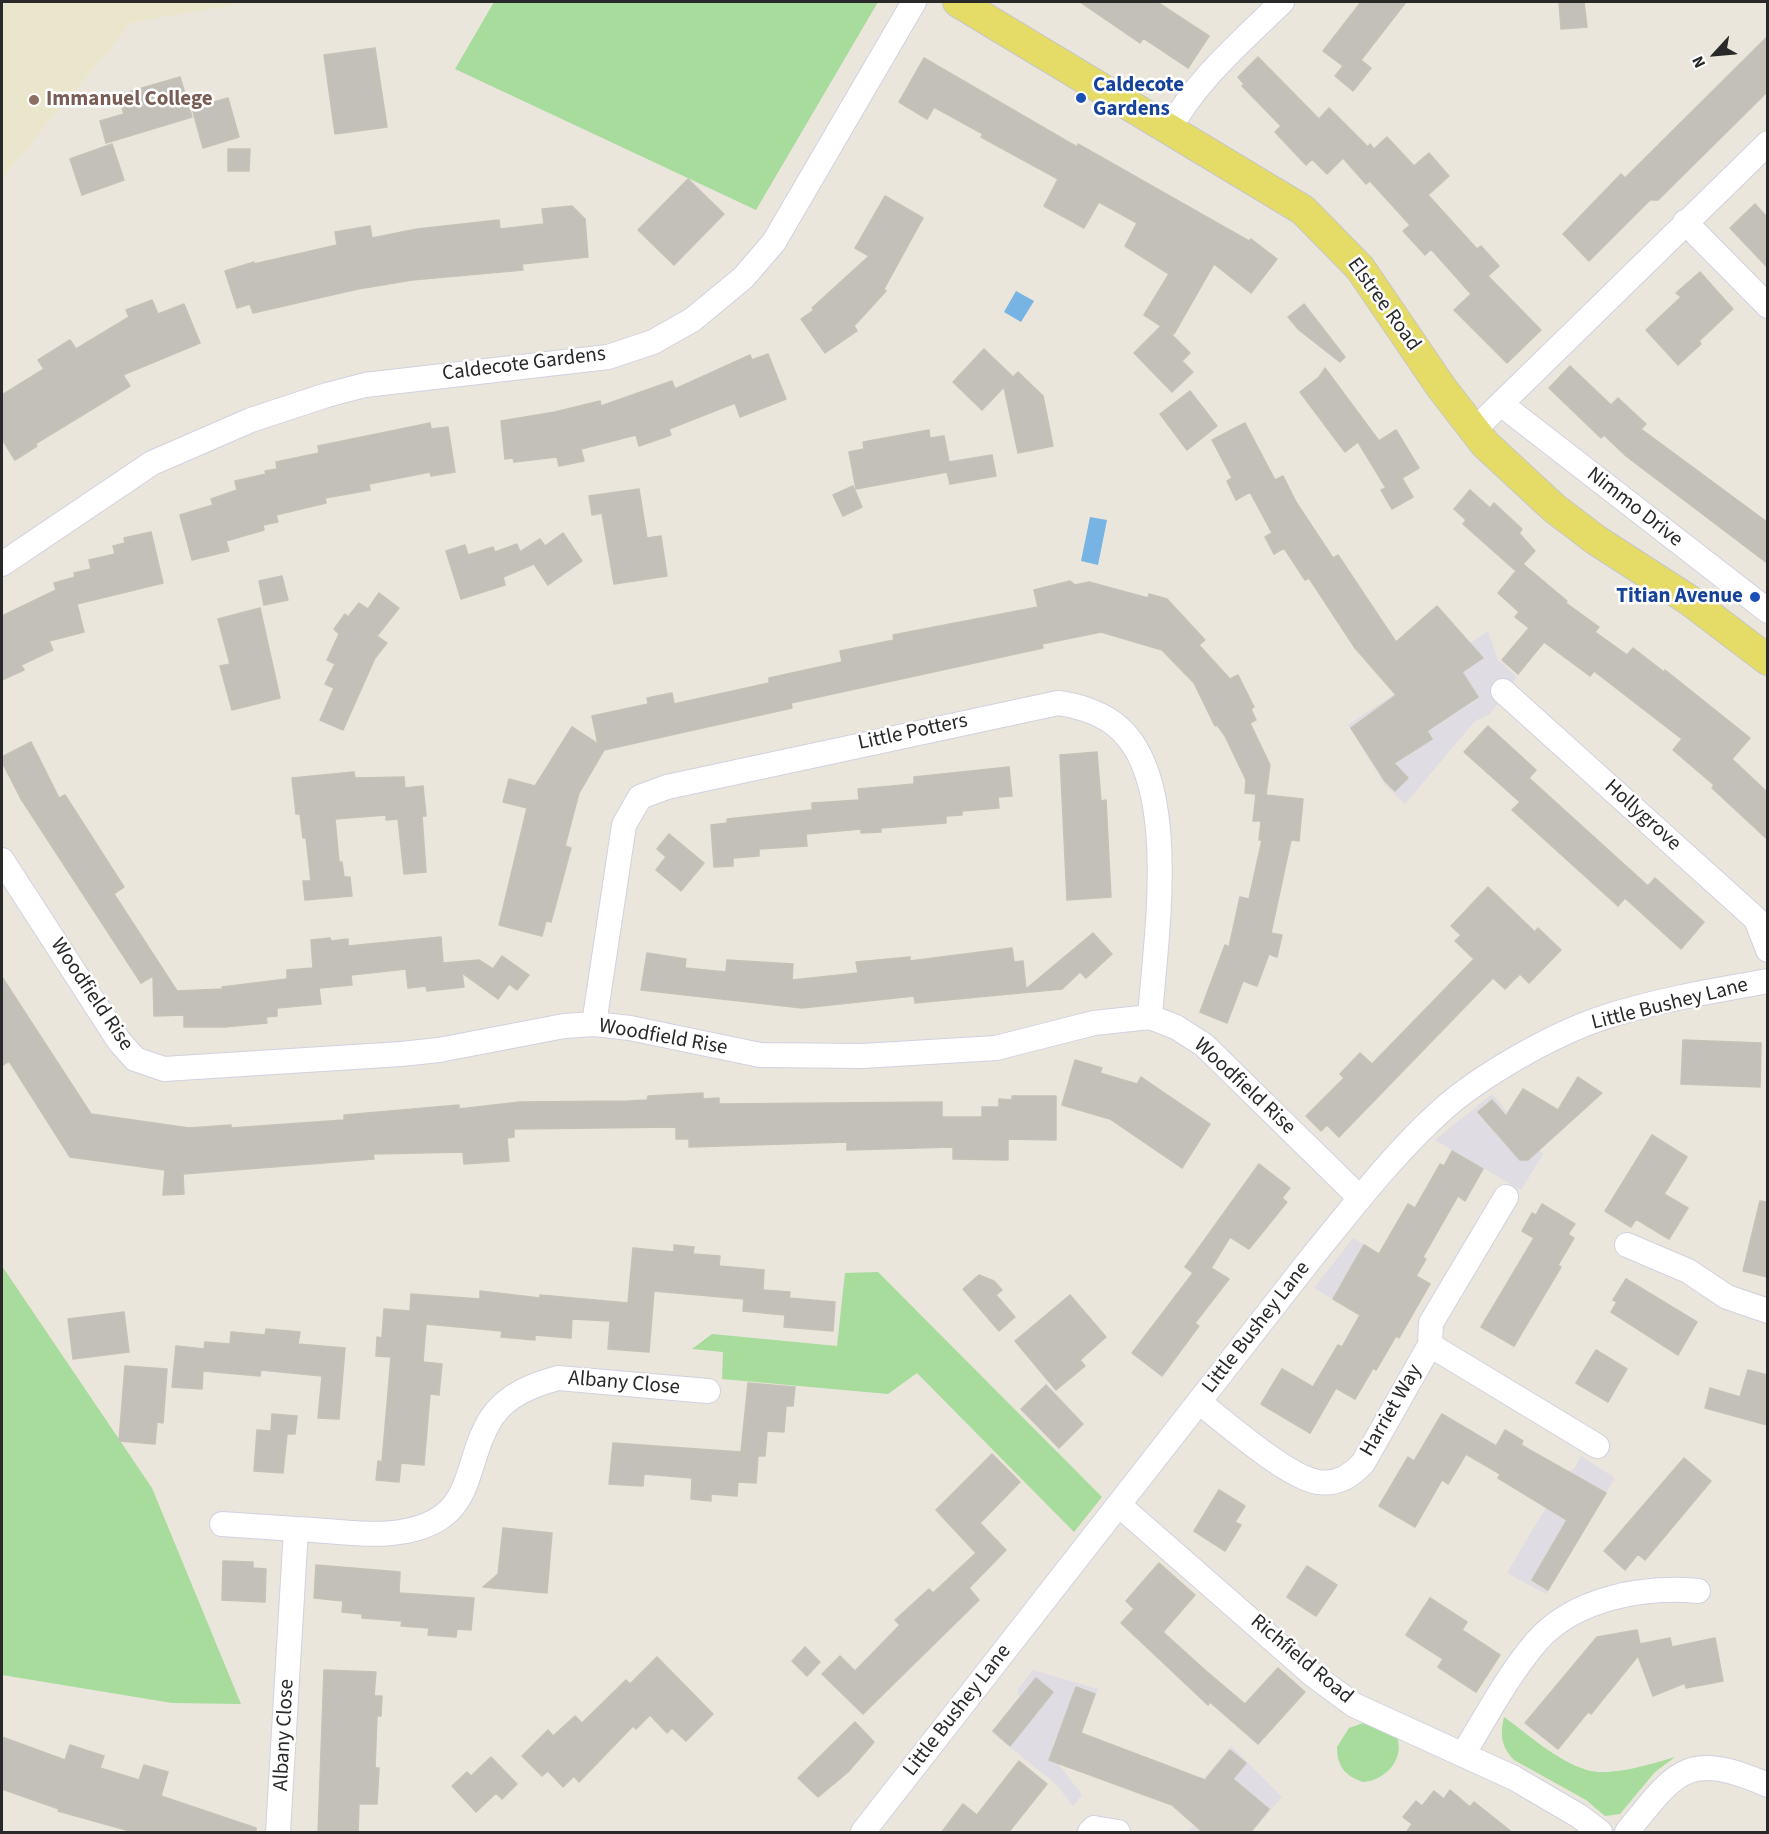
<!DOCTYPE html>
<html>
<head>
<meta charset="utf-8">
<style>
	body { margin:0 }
	#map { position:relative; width:1769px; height:1834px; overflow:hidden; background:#eae6dc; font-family:"Source Sans 3",sans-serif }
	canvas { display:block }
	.frame { position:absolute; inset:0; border:3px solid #292929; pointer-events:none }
	.north { position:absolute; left:1685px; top:24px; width:60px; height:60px; -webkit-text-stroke:4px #fff; paint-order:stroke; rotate:244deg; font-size:16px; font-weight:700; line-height:24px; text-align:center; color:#292929 }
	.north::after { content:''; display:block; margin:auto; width:21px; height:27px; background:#292929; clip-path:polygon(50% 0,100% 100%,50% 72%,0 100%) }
</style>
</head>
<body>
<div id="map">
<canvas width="1769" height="1834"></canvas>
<div class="frame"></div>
<div class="north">N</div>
</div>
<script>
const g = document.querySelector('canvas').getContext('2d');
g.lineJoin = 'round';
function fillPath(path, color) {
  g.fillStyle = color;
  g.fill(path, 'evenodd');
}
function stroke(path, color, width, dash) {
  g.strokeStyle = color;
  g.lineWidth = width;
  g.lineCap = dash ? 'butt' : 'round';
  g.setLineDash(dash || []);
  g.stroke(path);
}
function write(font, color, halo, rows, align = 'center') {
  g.font = font + ' "Source Sans 3",sans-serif';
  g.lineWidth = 5;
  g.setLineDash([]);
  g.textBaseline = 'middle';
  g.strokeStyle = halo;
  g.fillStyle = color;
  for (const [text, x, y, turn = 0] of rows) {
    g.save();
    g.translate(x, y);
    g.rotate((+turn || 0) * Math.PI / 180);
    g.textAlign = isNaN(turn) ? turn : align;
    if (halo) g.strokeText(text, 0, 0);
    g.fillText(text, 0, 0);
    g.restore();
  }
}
fillPath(new Path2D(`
	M1488,631L1498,660L1517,677L1490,714L1475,721L1405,804L1385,785L1348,725Z
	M1492,1094L1543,1154L1521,1190L1435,1140Z
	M1353,1238L1430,1284L1399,1338L1314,1288Z
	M1581,1456L1615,1478L1546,1594L1507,1573L1567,1472L1575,1468Z
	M1033,1670L1098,1689L1078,1742L1057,1735L1053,1745L1054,1758L1082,1795L1073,1806L1056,1784L991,1732L1019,1697L1018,1689Z
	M1231,1746L1282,1797L1252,1832H1188L1194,1825L1177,1811Z`), '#dfdce3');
fillPath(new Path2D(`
	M2,2H254L132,22L2,178Z`), '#eae6cc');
fillPath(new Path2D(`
	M494,2H878L756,210L455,69Z
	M2,1266L152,1488L241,1704L172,1703L2,1675Z
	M878,1272L1102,1497L1074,1532L917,1373L888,1394L722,1379L723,1352L692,1349L712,1334L837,1346L845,1273Z
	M1504,1717C1529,1735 1557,1761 1587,1770C1611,1777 1651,1764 1675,1757L1655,1772L1620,1814L1605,1816L1586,1800L1514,1760C1501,1746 1500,1735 1504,1717Z
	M1366,1722L1397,1737C1405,1759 1385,1781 1363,1782C1345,1776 1337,1766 1337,1747L1349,1728Z`), '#a7dc9c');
fillPath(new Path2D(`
	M1016,291L1034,301L1021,322L1004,312Z
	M1090,517L1107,520L1098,565L1081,561Z`), '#77b4e4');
const building = new Path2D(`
	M1080,2H1157L1209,36L1188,68L1143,38L1140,43Z
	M1361,2H1406L1361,60L1371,68L1353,91L1335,76L1343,66L1323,51Z
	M1559,2H1584L1587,27L1561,29Z
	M1767,37V92L1658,200H1650L1589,261L1563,234L1621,174L1625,178Z
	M375,48L387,127L335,134L324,55Z
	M1258,57L1319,119L1329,108L1368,147L1370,144L1374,149L1387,137L1414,166L1429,153L1449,176L1428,195L1477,249L1481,246L1499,266L1488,276L1541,330L1507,363L1454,310L1471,294L1431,249L1425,255L1403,231L1410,225L1370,181L1366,184L1343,158L1327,174L1312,159L1306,165L1275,132L1281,126L1242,86L1244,84L1238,77Z
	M924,58L1077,147L1078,144L1249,241L1251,239L1277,259L1251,293L1214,264L1174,334L1166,329L1190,353L1182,361L1193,372L1172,392L1134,353L1161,326L1144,315L1169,274L1125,246L1137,223L1099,202L1084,228L1044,206L1058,179L981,137L983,134L934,107L927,119L899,102Z
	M180,77L192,117L106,143L100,121L124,114L118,95Z
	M228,98L239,137L203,148L192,108Z
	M112,144L124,180L82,195L70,159Z
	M228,149H250L249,171H228Z
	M688,179L724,214L674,265L638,230Z
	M885,196L923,218L884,289L886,291L854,326L857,331L825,353L801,319L814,310L812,308L869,256L855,248Z
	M1755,204L1767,217V267L1730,228Z
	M572,206L585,219L588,257L522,264L523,270L412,280L358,289L253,313L250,304L237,308L225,271L254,262V264L337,245L335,232L370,226L372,238L417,229L499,220L500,229L544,224L542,209Z
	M1700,272L1733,309L1699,341L1701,344L1678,365L1646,330L1681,297L1676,293Z
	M152,300L158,314L184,304L200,343L123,375L130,386L35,444L37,446L15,460L2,439V395L44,369L38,360L70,340L76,349L129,317L126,310Z
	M1304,304L1345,357L1340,362L1299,330L1288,317Z
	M984,349L1013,377L1018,372L1043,396L1053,446L1018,453L1004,387L982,410L953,382Z
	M768,354L786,399L740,417L735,403L669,429L671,435L639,446L636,435L581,449L584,461L559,466L557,457L514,462L513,458L505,459L501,421L555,412L600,401L601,406L672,381L675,389L750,355L752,360Z
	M1570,366L1611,405L1618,398L1646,424L1641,429L1767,522V563L1626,456L1604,435L1601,438L1549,388Z
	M1325,368L1379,441L1396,430L1419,468L1402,478L1413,497L1392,509L1381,490L1386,488L1358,442L1345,452L1300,392L1319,377Z
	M1190,391L1217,426L1187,450L1160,414Z
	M430,423L431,429L448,427L455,472L431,476L430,472L369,484L370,490L325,498L326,503L276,515L278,522L263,525L264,530L226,541L229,551L192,560L180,515L213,505L211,499L237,490L235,481L266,474L265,471L277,469L276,462L319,453L318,446Z
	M1245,423L1275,480L1283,476L1296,502L1333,558L1338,555L1396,642L1437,606L1483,658L1462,672L1478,697L1427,731L1432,739L1394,763L1408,778L1395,791L1385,781L1351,728L1396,695L1355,648L1309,578L1305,580L1284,548L1274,554L1265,537L1272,533L1250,492L1236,500L1227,481L1232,478L1212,440Z
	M929,430L930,438L944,436L949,462L992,455L996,476L950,484L947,472L856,489L849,452L864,449L863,442Z
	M853,486L862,507L843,516L833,495Z
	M639,489L647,538L661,536L667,576L614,584L602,513L592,515L589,496Z
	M1470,490L1490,508L1494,503L1522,529L1519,533L1535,551L1523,564L1567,601L1566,603L1599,627L1595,632L1627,655L1633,648L1664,672L1665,670L1750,738L1732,759L1767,792V839L1712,788L1714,785L1673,750L1682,739L1594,671L1590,676L1544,642L1518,674L1502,660L1529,628L1515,617L1519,612L1498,593L1516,571L1463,524L1466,520L1454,509Z
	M151,532L163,583L77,604L84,632L49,641L53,650L21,665L24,670L2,680V616L56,590L54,583L75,577L74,573L91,569L89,560L115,554L113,546L125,543L124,538Z
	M563,533L582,561L548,585L534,564L503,577L505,585L461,599L446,551L465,545L468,555L493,547L495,552L517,544L520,552L540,539L545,546Z
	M282,576L288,600L264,605L259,581Z
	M1070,581L1075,585L1089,582L1148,598L1149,594L1167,599L1205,640L1199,645L1230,679L1238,675L1254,707L1251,709L1256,720L1250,723L1270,765L1266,795L1245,793L1246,780L1225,736L1217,725L1215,726L1194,683L1162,650L1101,632L1042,644L1043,648L791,703L792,708L604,750L579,793L565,846L571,848L551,922L546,921L542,936L499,925L527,808L503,802L509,779L535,786L572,727L598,744L592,716L648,704L647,698L672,693L674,704L769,683V678L842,662L840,651L894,640L893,635L1038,607L1034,590Z
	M379,593L399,608L377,636L387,643L375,658L343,730L320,720L334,688L325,684L335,664L327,660L339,634L334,629L345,614L348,617L359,603L368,609Z
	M260,608L280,698L232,710L220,666L230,664L218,619Z
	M1488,726L1536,770L1529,778L1648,886L1655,878L1704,922L1681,949L1625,898L1618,906L1512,810L1520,802L1464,752Z
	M31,742L59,798L65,795L124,887L114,894L177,991L223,989L222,987L287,979V970L313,968L311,940L330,938L331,941L348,939V946L441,937L443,963L479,960L493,969L502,956L529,975L517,990L509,984L498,999L462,973L464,987L427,991L426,986L408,988L406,969L351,975L352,985L319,988L321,1004L277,1008V1016L266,1017L267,1023L224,1027H184V1015L154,1016L153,976L141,983L21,799L2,762V757Z
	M1097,752L1101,801L1106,800L1111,897L1067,900L1060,755Z
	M1009,767L1012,796L998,797L999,808L962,811V815L946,816V823L881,828V832L861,833V829L806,834L807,846L759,849V856L733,858V866L714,867L711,825L727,823V819L812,810V803L859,800L858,789L914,784V777Z
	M354,772L355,778L404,777L405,788L423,786L426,816H422L426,872L404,874L398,819L386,820V815L335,819L339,862H342L344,877H350L352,896L305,900L303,881H311L306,838H303L300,814H296L292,778Z
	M1256,794L1303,799L1299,841L1291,840L1271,933L1282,935L1277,957L1269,954L1257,986L1243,981L1227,1023L1200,1012L1225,945L1229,947L1240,897L1249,899L1262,840H1259L1261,821H1253Z
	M669,834L704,863L681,891L656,870L666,857L657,849Z
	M1488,887L1535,932L1538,928L1561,950L1529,983L1520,974L1505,989L1493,978L1339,1137L1327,1125L1321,1131L1306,1116L1344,1078L1340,1074L1360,1053L1372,1064L1474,959L1455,941L1461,935L1451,926Z
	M1093,933L1112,954L1086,978L1080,972L1062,989L915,1003L914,996L802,1008L641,990L647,953L686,959L685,968L726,972L727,960L793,964L792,980L858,973L856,962L910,957V961L1012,948L1014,962L1023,961L1026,989Z
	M2,977L91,1114L189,1128L231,1125V1128L344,1120V1115L459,1105V1109L520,1102L628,1101L647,1100L648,1096L703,1093V1099L719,1098V1104L942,1102V1117H982V1107H999V1099L1012,1100V1096H1056V1140L1008,1139V1160L953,1159V1147L847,1150V1142L689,1147V1139H676V1127L514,1129V1137L507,1138L509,1161L464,1164L463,1152L373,1154L374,1159L183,1174L184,1194L163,1195L165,1170L70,1157L9,1061L2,1066Z
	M1683,1040L1761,1043L1760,1087L1681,1084Z
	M1075,1060L1102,1068L1100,1073L1137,1084L1141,1077L1210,1124L1182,1168L1110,1119L1062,1105Z
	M1578,1077L1602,1093L1528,1160H1520L1478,1112L1492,1100L1506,1116L1523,1089L1558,1110Z
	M1652,1135L1687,1157L1664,1194L1688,1208L1669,1239L1636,1219L1631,1227L1605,1211Z
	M1452,1151L1483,1169L1465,1201L1458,1196L1423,1257L1426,1259L1416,1276L1430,1284L1399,1338L1396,1336L1376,1370L1373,1368L1355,1399L1336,1388L1310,1433L1261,1404L1282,1369L1313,1387L1338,1345L1342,1347L1360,1315L1333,1299L1354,1262L1364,1245L1379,1254L1408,1204L1415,1208L1440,1164L1444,1166Z
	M1259,1164L1290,1188L1282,1198L1287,1202L1249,1249L1230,1237L1211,1268L1229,1279L1195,1323L1199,1326L1162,1376L1132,1353L1193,1273L1185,1267Z
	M1760,1201L1767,1202V1277L1743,1271Z
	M1542,1204L1575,1224L1568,1234L1574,1238L1558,1265L1561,1267L1514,1346L1481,1327L1534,1238L1522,1231L1532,1213L1536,1215Z
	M674,1245L694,1247L693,1254L720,1256L719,1266L764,1270L763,1290L790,1292L789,1298L835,1302L833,1331L784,1327L785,1315L743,1311L744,1299L654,1291L649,1352L608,1349L610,1321L572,1319L571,1338L535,1335V1340L501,1337L502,1331L426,1324L423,1362L442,1364L439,1395L430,1394L424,1465L401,1463L399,1482L376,1480L378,1461L382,1462L391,1357L376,1356L377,1337L382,1338L384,1309L410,1311L411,1294L480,1299V1291L540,1298V1295L628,1303L633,1248L674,1252Z
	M979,1275L994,1281L1002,1290L996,1295L1015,1317L999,1331L963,1289Z
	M1626,1279L1697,1322L1678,1355L1611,1312L1617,1302L1613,1300Z
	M1070,1295L1106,1337L1080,1360L1085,1366L1056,1390L1015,1341Z
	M124,1312L129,1352L73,1359L68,1319Z
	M266,1329L300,1332L298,1344L345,1348L339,1419L318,1418L322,1376L261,1370L260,1376L203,1371L202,1389L172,1387L176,1346L204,1349L205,1342L230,1344L231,1332L265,1335Z
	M1596,1350L1627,1369L1608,1402L1576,1383Z
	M125,1366L167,1369L163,1423L157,1422L155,1444L119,1441Z
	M1748,1370L1767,1375V1425L1705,1408L1710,1388L1740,1397Z
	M748,1383L795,1387L793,1406H786L784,1432L767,1431L765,1456H758L756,1483L738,1482L737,1496L711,1494V1501L691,1499L692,1478L644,1474L643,1486L609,1484L613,1443L741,1452Z
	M1046,1385L1083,1424L1059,1448L1021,1409Z
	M272,1414L297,1416L295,1434H287L283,1473L254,1471L257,1430L271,1431Z
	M1442,1414L1496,1446L1505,1430L1523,1441L1521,1445L1606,1493L1548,1590L1532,1580L1567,1520L1498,1478L1500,1474L1466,1454L1448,1484L1442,1480L1415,1527L1379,1506L1408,1457L1414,1461Z
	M992,1454L1020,1482L980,1523L1006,1550L969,1588L979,1600L863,1714L822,1674L840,1656L855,1671L900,1625L895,1620L929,1589L933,1593L976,1553L936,1510Z
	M1684,1458L1711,1481L1645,1560L1638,1554L1625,1570L1604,1551Z
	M1219,1490L1245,1506L1235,1522L1241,1525L1225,1551L1194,1531Z
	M503,1528L552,1533L547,1593L483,1587L498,1574Z
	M223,1561L253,1562V1568L266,1569L265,1602L222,1600Z
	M1159,1563L1195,1595L1163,1632L1206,1671L1245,1704L1278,1668L1305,1692L1258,1744L1210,1702L1208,1705L1121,1623L1134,1609L1126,1601Z
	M316,1565L400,1572L399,1593L474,1598L471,1630L457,1629L456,1637L428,1635L429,1628L401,1626L402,1621L362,1618V1614L342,1612L343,1601L314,1598Z
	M1307,1566L1337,1585L1316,1616L1287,1597Z
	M1430,1598L1467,1622L1462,1630L1500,1655L1476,1692L1438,1667L1443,1659L1406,1635Z
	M1637,1630L1640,1644L1670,1638L1672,1647L1715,1638L1723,1681L1686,1688L1685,1683L1653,1696L1638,1656L1591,1714L1588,1712L1558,1749L1525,1723L1597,1637Z
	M805,1647L820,1662L807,1676L792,1661Z
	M657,1657L713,1714L686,1741L672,1728L667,1733L650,1715L636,1729L633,1726L579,1782L574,1776L563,1787L548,1771L542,1776L522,1756L548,1730L553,1736L575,1716L582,1723L626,1680L630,1684Z
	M324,1670L376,1672L374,1696H382L381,1716H377L375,1768H379L377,1804H359L358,1833H318Z
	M1036,1678L1053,1692L1010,1746L993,1731Z
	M1076,1687L1095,1694L1081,1733L1205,1780L1230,1750L1246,1763L1233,1779L1269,1809L1250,1833H1204L1172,1805L1049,1760Z
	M855,1722L874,1742L848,1772L818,1797L798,1778Z
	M2,1737L65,1760L70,1745L104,1756L100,1768L139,1780L144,1765L168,1772L161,1796L256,1828V1833H137L58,1811L59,1809L2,1789Z
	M491,1757L517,1784L502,1799L496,1793L476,1812L452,1786L467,1772L471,1776Z
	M1019,1761L1047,1784L1008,1833H941L963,1804L977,1815Z
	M1450,1790L1470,1807L1474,1802L1513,1833H1406L1412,1824L1403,1817L1416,1801L1422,1806L1434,1791L1444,1799Z`);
fillPath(building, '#c2c0b8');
stroke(building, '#c5c2b6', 1.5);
const minor = new Path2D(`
	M1169,130C1197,79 1241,42 1282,2
	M1685,222L1768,306
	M1501,404L1768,611
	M1473,431L1768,143
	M2,564L152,463L251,420L327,395L365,385L608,357L653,342L692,320L743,278L774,242L914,2
	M1503,691L1756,919L1768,950
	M2,860L119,1041L135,1059L164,1069L401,1054L439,1050L564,1026L594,1024L630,1028L760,1055L862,1056L996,1048L1094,1023L1150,1017L1176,1027L1204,1045L1360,1198
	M594,1024L624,825L640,797L667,787L1058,703C1076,705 1098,712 1113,723C1183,774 1155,941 1150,1017
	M1627,1245L1688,1271L1727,1297L1768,1311
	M1430,1345L1431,1323L1506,1197
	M1199,1402C1225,1422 1288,1478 1318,1482C1337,1485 1351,1476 1363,1463L1430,1345L1597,1446
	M1119,1505L1312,1674L1354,1705L1514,1778L1579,1816L1600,1832
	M222,1524L296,1529
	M1464,1753C1487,1715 1508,1675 1537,1641C1575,1598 1644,1586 1698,1591
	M278,1832L296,1529C331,1530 371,1538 406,1531C478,1517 462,1463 492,1417C508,1394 533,1385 558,1378L708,1391
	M863,1832L1312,1257C1353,1207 1393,1154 1442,1110C1480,1076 1550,1036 1599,1019C1653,1001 1711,991 1768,981
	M1090,1832L1094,1828L1118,1832
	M1627,1832C1677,1770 1687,1750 1768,1785`);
const major = new Path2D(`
	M958,2L1303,210L1360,268L1441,387L1485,444L1554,508L1596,540L1689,600L1768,660`);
stroke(minor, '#d1d1e1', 26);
stroke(major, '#c7c7c7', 32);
stroke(minor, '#fff', 24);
stroke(major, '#e4dc66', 30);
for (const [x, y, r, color] of [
	[1081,98,6,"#1a4fb4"],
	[34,100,6,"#8d6e63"],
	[1755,597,6,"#1a4fb4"]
]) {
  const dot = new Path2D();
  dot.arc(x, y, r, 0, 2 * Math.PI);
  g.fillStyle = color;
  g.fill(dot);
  stroke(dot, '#fff', 2);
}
write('bold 21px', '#164399', '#fff', [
	["Caldecote",1093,86],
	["Gardens",1093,110],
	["Titian Avenue",1743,597,"right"]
], 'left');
write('bold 21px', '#785e54', '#fff', [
	["Immanuel College",46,100]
], 'left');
write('21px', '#292929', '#fff', [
	["Elstree Road",1383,305,54],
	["Caldecote Gardens",524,365,-7],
	["Nimmo Drive",1634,508,38],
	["Little Potters",913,733,-12],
	["Hollygrove",1642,816,42],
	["Woodfield Rise",91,995,56],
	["Little Bushey Lane",1670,1005,-14],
	["Woodfield Rise",663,1038,10],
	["Woodfield Rise",1244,1087,43],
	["Little Bushey Lane",1257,1328,-52],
	["Albany Close",624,1384,5],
	["Harriet Way",1392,1411,-60],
	["Richfield Road",1301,1660,40],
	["Little Bushey Lane",958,1711,-52],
	["Albany Close",285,1735,-87]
]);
</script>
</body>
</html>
